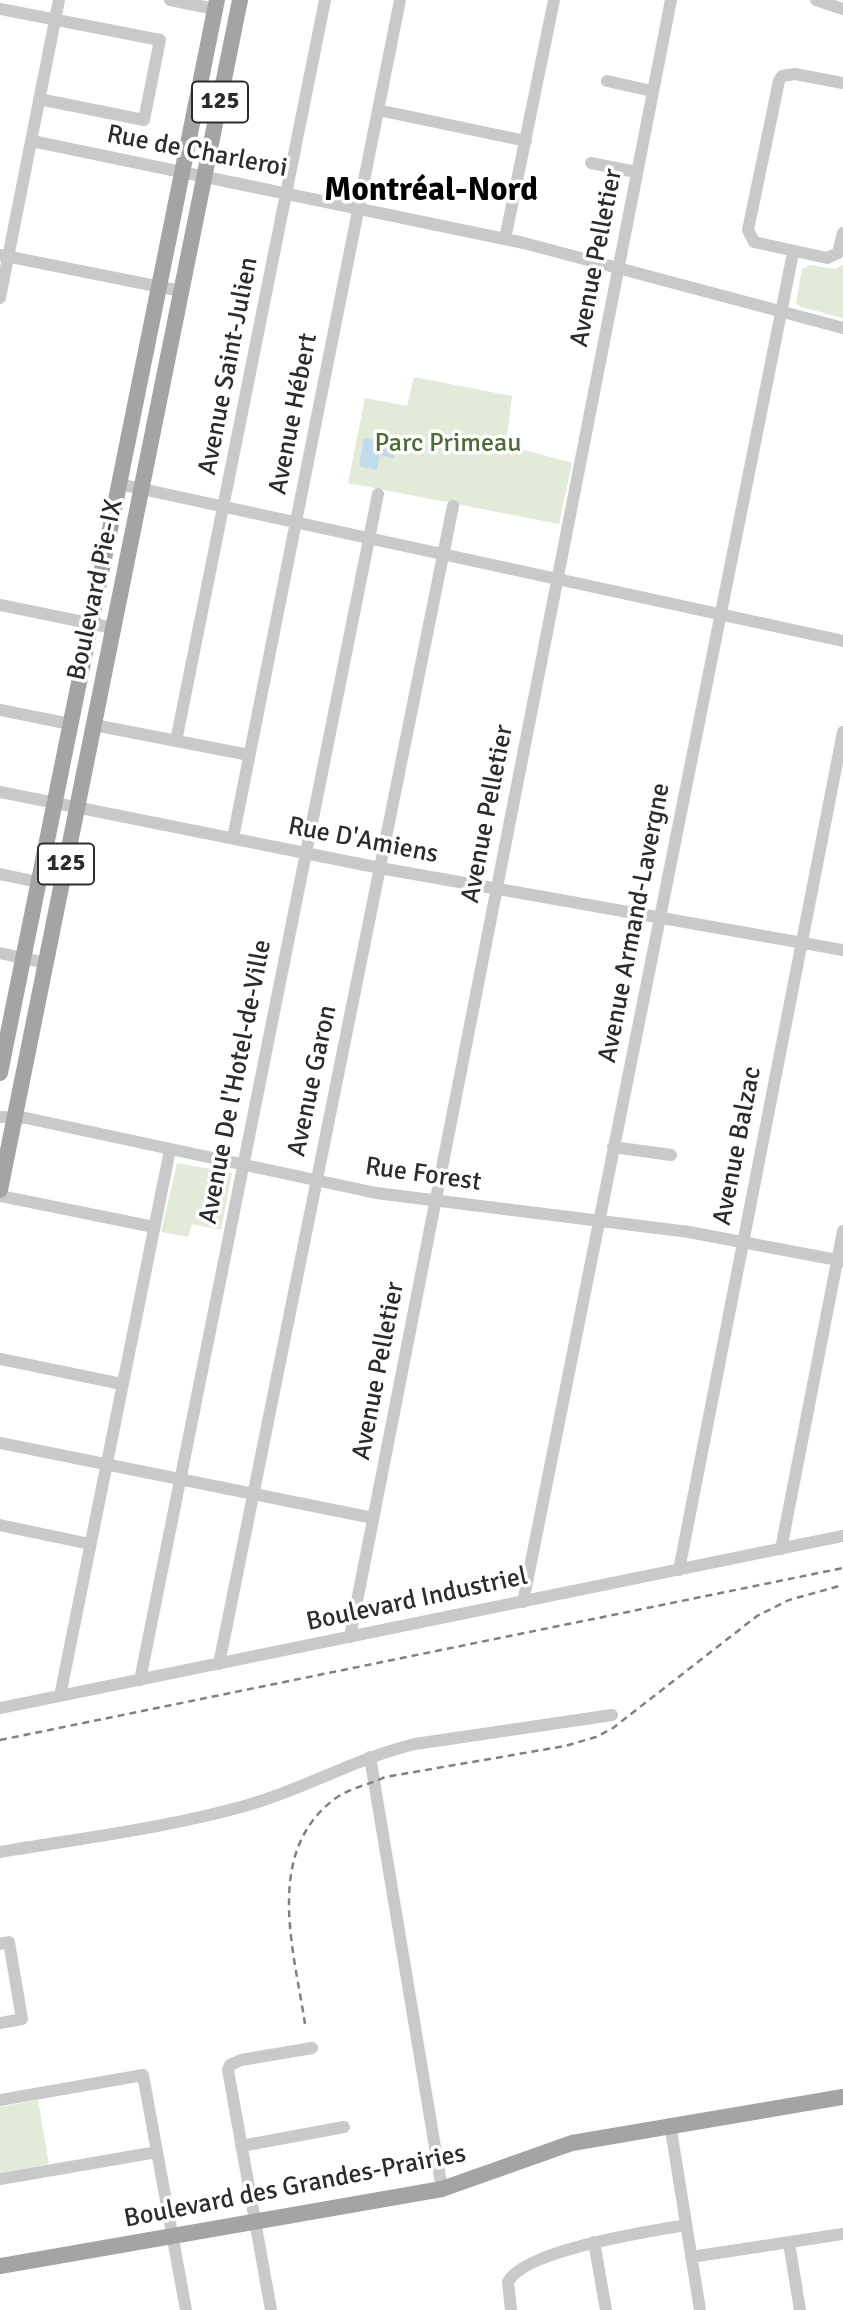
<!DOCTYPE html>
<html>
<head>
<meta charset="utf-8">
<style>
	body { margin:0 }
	canvas { display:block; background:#fff }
</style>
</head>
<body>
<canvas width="843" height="2310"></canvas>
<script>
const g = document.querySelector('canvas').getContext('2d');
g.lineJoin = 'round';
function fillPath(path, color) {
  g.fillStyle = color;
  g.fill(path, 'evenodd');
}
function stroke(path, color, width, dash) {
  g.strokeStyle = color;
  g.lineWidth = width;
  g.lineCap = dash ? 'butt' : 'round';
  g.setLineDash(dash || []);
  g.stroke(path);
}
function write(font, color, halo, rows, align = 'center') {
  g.font = font + ' Signika,sans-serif';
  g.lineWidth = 7;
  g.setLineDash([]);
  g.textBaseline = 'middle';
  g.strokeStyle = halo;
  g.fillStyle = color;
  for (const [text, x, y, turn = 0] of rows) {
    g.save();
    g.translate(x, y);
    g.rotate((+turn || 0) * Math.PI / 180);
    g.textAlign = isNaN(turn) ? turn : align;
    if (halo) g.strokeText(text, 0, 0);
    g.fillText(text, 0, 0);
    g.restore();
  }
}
fillPath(new Path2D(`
	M810,265L835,269L843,265V318L801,307L796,303L802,269Z
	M414,377L512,396L506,445L572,463L559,524L348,483L365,398L407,406Z
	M177,1163L232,1173L221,1230L192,1224L188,1237L161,1232Z
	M38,2100L49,2164L0,2173V2107Z`), '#e1ebd7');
fillPath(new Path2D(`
	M364,438L396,444L394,458L380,455L377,470L359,466Z`), '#c1dbee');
stroke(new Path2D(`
	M170,0L215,9
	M816,0L843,9
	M0,9L160,40L144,120L39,99
	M607,81L652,91
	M843,83L795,74L782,76L779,81L748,230L754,242L827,258L838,253L843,233
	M378,110L526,141
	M32,141L524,243L843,328
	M591,163L636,172
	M505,239L554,0
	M0,255L181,291
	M0,298L59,0
	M119,484L843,641
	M0,605L113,628
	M0,710L70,724
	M94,725L249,755
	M176,741L325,0
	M0,792L380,868L843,950
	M233,838L400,0
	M0,874L38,882
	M0,953L46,963
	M0,1117L26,1118L376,1193L689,1232L843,1261
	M613,1147L671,1155
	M0,1196L154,1227
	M0,1359L122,1384
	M0,1443L373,1518
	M0,1525L90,1544
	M781,1549L843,1231
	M679,1570L843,732
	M523,1602L793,253
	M350,1637L671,0
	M219,1664L453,506
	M140,1680L378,494
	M60,1696L170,1150
	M0,1708L843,1536
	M370,1757L442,2189
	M0,1852C83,1838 167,1828 248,1805C305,1789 356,1758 415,1744L612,1715
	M0,1944L9,1942L22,2019L0,2023
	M0,2100L143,2075L186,2310
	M670,2124L700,2310
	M241,2146L344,2127
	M0,2179L157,2152
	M594,2242L606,2310
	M789,2243L800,2310
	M691,2257L843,2234
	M271,2310L228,2070L230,2065L241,2060L312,2048
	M511,2310L508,2282C524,2250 650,2231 686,2225`), '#c9c9c9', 12);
stroke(new Path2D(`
	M0,1073L217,0
	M0,1190L240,0
	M0,2266L442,2189L572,2143L843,2097`), '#a4a4a4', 16);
stroke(new Path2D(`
	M0,1740L843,1568
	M305,2024C294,1950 263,1851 336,1798C352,1787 369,1785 385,1777L565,1746L596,1737L613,1728L757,1616L789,1600L843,1585`), '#818181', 2.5, [7, 5]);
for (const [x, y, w] of [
	[220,102,56],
	[66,864,56]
]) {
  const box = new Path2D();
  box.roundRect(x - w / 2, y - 20.5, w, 41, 5);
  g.fillStyle = '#fff';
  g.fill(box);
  stroke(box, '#2c2c2c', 2);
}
write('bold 24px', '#2c2c2c', null, [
	["125",220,102],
	["125",66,864]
]);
write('26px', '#2c2c2c', '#fff', [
	["Rue de Charleroi",197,152,11],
	["Avenue Pelletier",597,258,-79],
	["Avenue Saint-Julien",229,366,-79],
	["Avenue Hébert",294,414,-79],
	["Boulevard Pie-IX",96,590,-78],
	["Avenue Pelletier",488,814,-79],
	["Rue D'Amiens",363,841,11],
	["Avenue Armand-Lavergne",635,923,-79],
	["Avenue Garon",313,1081,-78],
	["Avenue De l'Hotel-de-Ville",236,1082,-79],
	["Avenue Balzac",738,1146,-79],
	["Rue Forest",423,1175,8],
	["Avenue Pelletier",379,1371,-79],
	["Boulevard Industriel",417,1600,-12],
	["Boulevard des Grandes-Prairies",295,2187,-11]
]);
write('26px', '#4d6b36', '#fff', [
	["Parc Primeau",448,444]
]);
write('bold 33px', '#000', '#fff', [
	["Montréal-Nord",431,191]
]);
</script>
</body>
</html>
